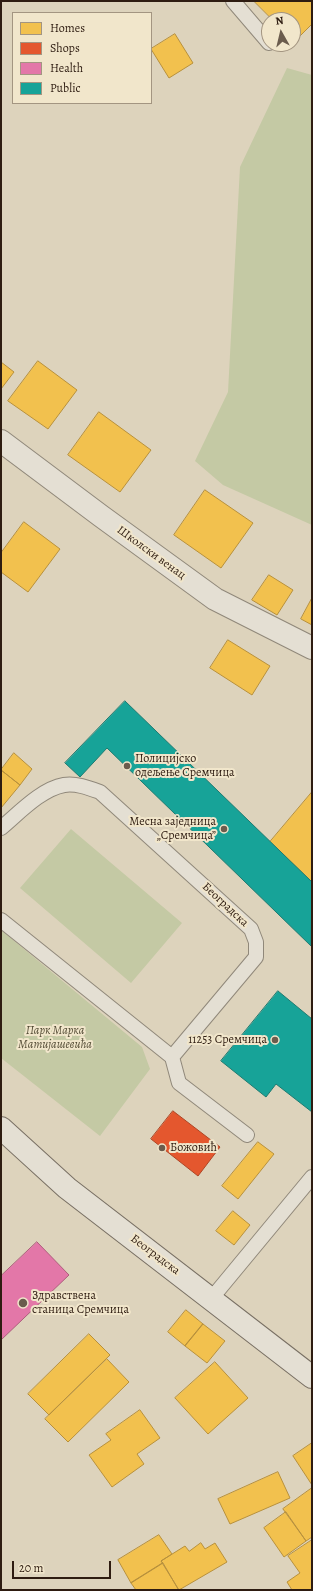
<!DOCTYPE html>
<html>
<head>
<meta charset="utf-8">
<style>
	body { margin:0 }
	#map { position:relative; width:313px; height:1591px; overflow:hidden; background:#ddd3bc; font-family:Alegreya,serif }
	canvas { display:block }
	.frame { position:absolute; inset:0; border:2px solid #2e1c11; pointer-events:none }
	.legend { position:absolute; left:12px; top:12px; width:140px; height:92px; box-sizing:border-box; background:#f1e6cb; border:1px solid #a39581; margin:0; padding:5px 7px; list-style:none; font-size:12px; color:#2e1c11 }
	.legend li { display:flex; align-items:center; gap:8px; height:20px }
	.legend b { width:20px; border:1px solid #a39581 }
	.north { position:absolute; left:261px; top:12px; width:40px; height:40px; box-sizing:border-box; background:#f1e6cb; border:1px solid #a39581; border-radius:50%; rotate:352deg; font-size:11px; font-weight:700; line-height:16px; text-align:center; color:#2e1c11 }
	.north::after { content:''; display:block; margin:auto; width:14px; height:18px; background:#6b5c4d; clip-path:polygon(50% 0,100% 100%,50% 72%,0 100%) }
	.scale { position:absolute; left:12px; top:1561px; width:99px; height:18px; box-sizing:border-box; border:2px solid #2e1c11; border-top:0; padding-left:5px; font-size:12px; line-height:14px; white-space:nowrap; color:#2e1c11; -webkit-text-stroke:3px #f1e6cb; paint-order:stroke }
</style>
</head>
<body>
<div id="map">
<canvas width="313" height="1591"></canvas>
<div class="frame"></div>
<ul class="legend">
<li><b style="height:11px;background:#f2c14e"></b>Homes</li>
<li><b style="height:11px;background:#e4572e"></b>Shops</li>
<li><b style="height:11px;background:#e377a8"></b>Health</li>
<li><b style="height:11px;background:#17a398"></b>Public</li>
</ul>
<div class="north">N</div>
<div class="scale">20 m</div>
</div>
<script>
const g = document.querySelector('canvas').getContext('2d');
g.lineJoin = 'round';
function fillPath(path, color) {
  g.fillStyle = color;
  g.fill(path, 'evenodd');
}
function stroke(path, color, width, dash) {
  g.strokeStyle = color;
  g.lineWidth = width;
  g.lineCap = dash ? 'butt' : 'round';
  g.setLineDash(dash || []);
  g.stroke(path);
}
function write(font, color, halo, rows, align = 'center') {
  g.font = font + ' Alegreya,serif';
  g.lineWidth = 4;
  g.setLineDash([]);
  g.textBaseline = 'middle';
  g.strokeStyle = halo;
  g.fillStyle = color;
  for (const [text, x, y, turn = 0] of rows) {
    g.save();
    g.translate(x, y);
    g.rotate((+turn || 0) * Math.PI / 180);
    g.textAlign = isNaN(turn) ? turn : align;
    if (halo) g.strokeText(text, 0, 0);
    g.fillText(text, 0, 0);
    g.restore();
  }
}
fillPath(new Path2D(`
	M287,68L312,75V525L223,485L195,461L228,392L240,167Z
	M71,829L182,923L131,983L20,888Z
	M1,930L142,1047L150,1069L100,1136L1,1058Z`), '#c4c9a4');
const homes = new Path2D(`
	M254,1H312V24L295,41L293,40V20H273Z
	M175,34L193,63L169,78L151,49Z
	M38,361L77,390L48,429L8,401Z
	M1,362L14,372L1,389Z
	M99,412L151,450L120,492L68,455Z
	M205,490L253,523L221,568L174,535Z
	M24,522L60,549L28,592L1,572V553Z
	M269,575L293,590L277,615L252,600Z
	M312,598V625L301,619Z
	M228,640L270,666L252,695L210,668Z
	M14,753L32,769L20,785L1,770Z
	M1,770L20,785L1,808Z
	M312,792V880L311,881L270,842Z
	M258,1142L274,1154L238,1199L222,1186Z
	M233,1211L250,1225L234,1245L216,1231Z
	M186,1310L203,1324L185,1346L168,1332Z
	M203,1324L225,1341L207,1363L185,1346Z
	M89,1334L110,1355L49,1415L28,1394Z
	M107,1359L129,1382L68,1442L45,1419Z
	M215,1362L248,1398L208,1434L175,1398Z
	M140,1410L160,1438L137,1454L144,1464L112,1487L89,1455L111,1440L106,1434Z
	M312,1443V1485L293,1456Z
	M278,1472L290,1498L230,1524L218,1499Z
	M312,1488V1537L306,1541L283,1509Z
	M286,1512L306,1541L284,1557L264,1528Z
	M159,1535L172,1554L161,1561L163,1563L131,1583L118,1560Z
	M312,1540V1590H292L287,1582L300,1573L288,1556Z
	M201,1543L205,1549L215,1543L227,1562L179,1590L161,1561L185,1546L189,1551Z
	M163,1563L178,1589L176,1590H136L131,1583Z`);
fillPath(homes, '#f2c14e');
stroke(homes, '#b7903c', 1);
const shops = new Path2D(`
	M173,1111L220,1147L198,1176L151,1139Z`);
fillPath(shops, '#e4572e');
stroke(shops, '#ad4525', 1);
const health = new Path2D(`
	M37,1242L69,1275L1,1340V1276Z`);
fillPath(health, '#e377a8');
stroke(health, '#ad5c7b', 1);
const public = new Path2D(`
	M125,701L312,882L311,946L107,748L80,777L65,763Z
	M278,991L312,1019V1112L276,1084L266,1097L221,1061Z`);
fillPath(public, '#17a398');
stroke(public, '#1e7a70', 1);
const lane = new Path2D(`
	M233,1L269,43
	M1,828C18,814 41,789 64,785C76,783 89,788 100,792L251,929L256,942V957L172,1057L179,1083L247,1135
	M1,920L172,1057
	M211,1299L312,1177`);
const street = new Path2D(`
	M1,441L101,516L215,599L312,648`);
const secondary = new Path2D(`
	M1,1128L67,1188L312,1377`);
stroke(lane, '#90887a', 16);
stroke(street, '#90887a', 24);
stroke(secondary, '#786f63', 24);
stroke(lane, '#e4dfd3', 14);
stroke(street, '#e4dfd3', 22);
stroke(secondary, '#e4dfd3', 22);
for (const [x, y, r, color] of [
	[127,766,4,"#6b5c4d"],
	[224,829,4,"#6b5c4d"],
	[275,1040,4,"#6b5c4d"],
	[162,1148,4,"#6b5c4d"],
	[23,1303,5,"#6b5c4d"]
]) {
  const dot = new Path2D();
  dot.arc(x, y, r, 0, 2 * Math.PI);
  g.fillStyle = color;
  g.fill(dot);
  stroke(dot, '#f1e6cb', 1.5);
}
write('12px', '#2e1c11', '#f1e6cb', [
	["Школски венац",151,553,36],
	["Београдска",225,905,43],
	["Београдска",155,1255,37]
]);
write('12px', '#2e1c11', '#f1e6cb', [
	["Полицијско",135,759],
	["одељење Сремчица",135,773],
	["Месна заједница",216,822,"right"],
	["„Сремчица”",216,836,"right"],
	["11253 Сремчица",267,1040,"right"],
	["Божовић",170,1148],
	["Здравствена",32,1296],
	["станица Сремчица",32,1310]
], 'left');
write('italic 12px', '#554d37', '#f1e6cb', [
	["Парк Марка",55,1031],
	["Матијашевића",55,1045]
]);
</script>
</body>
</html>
